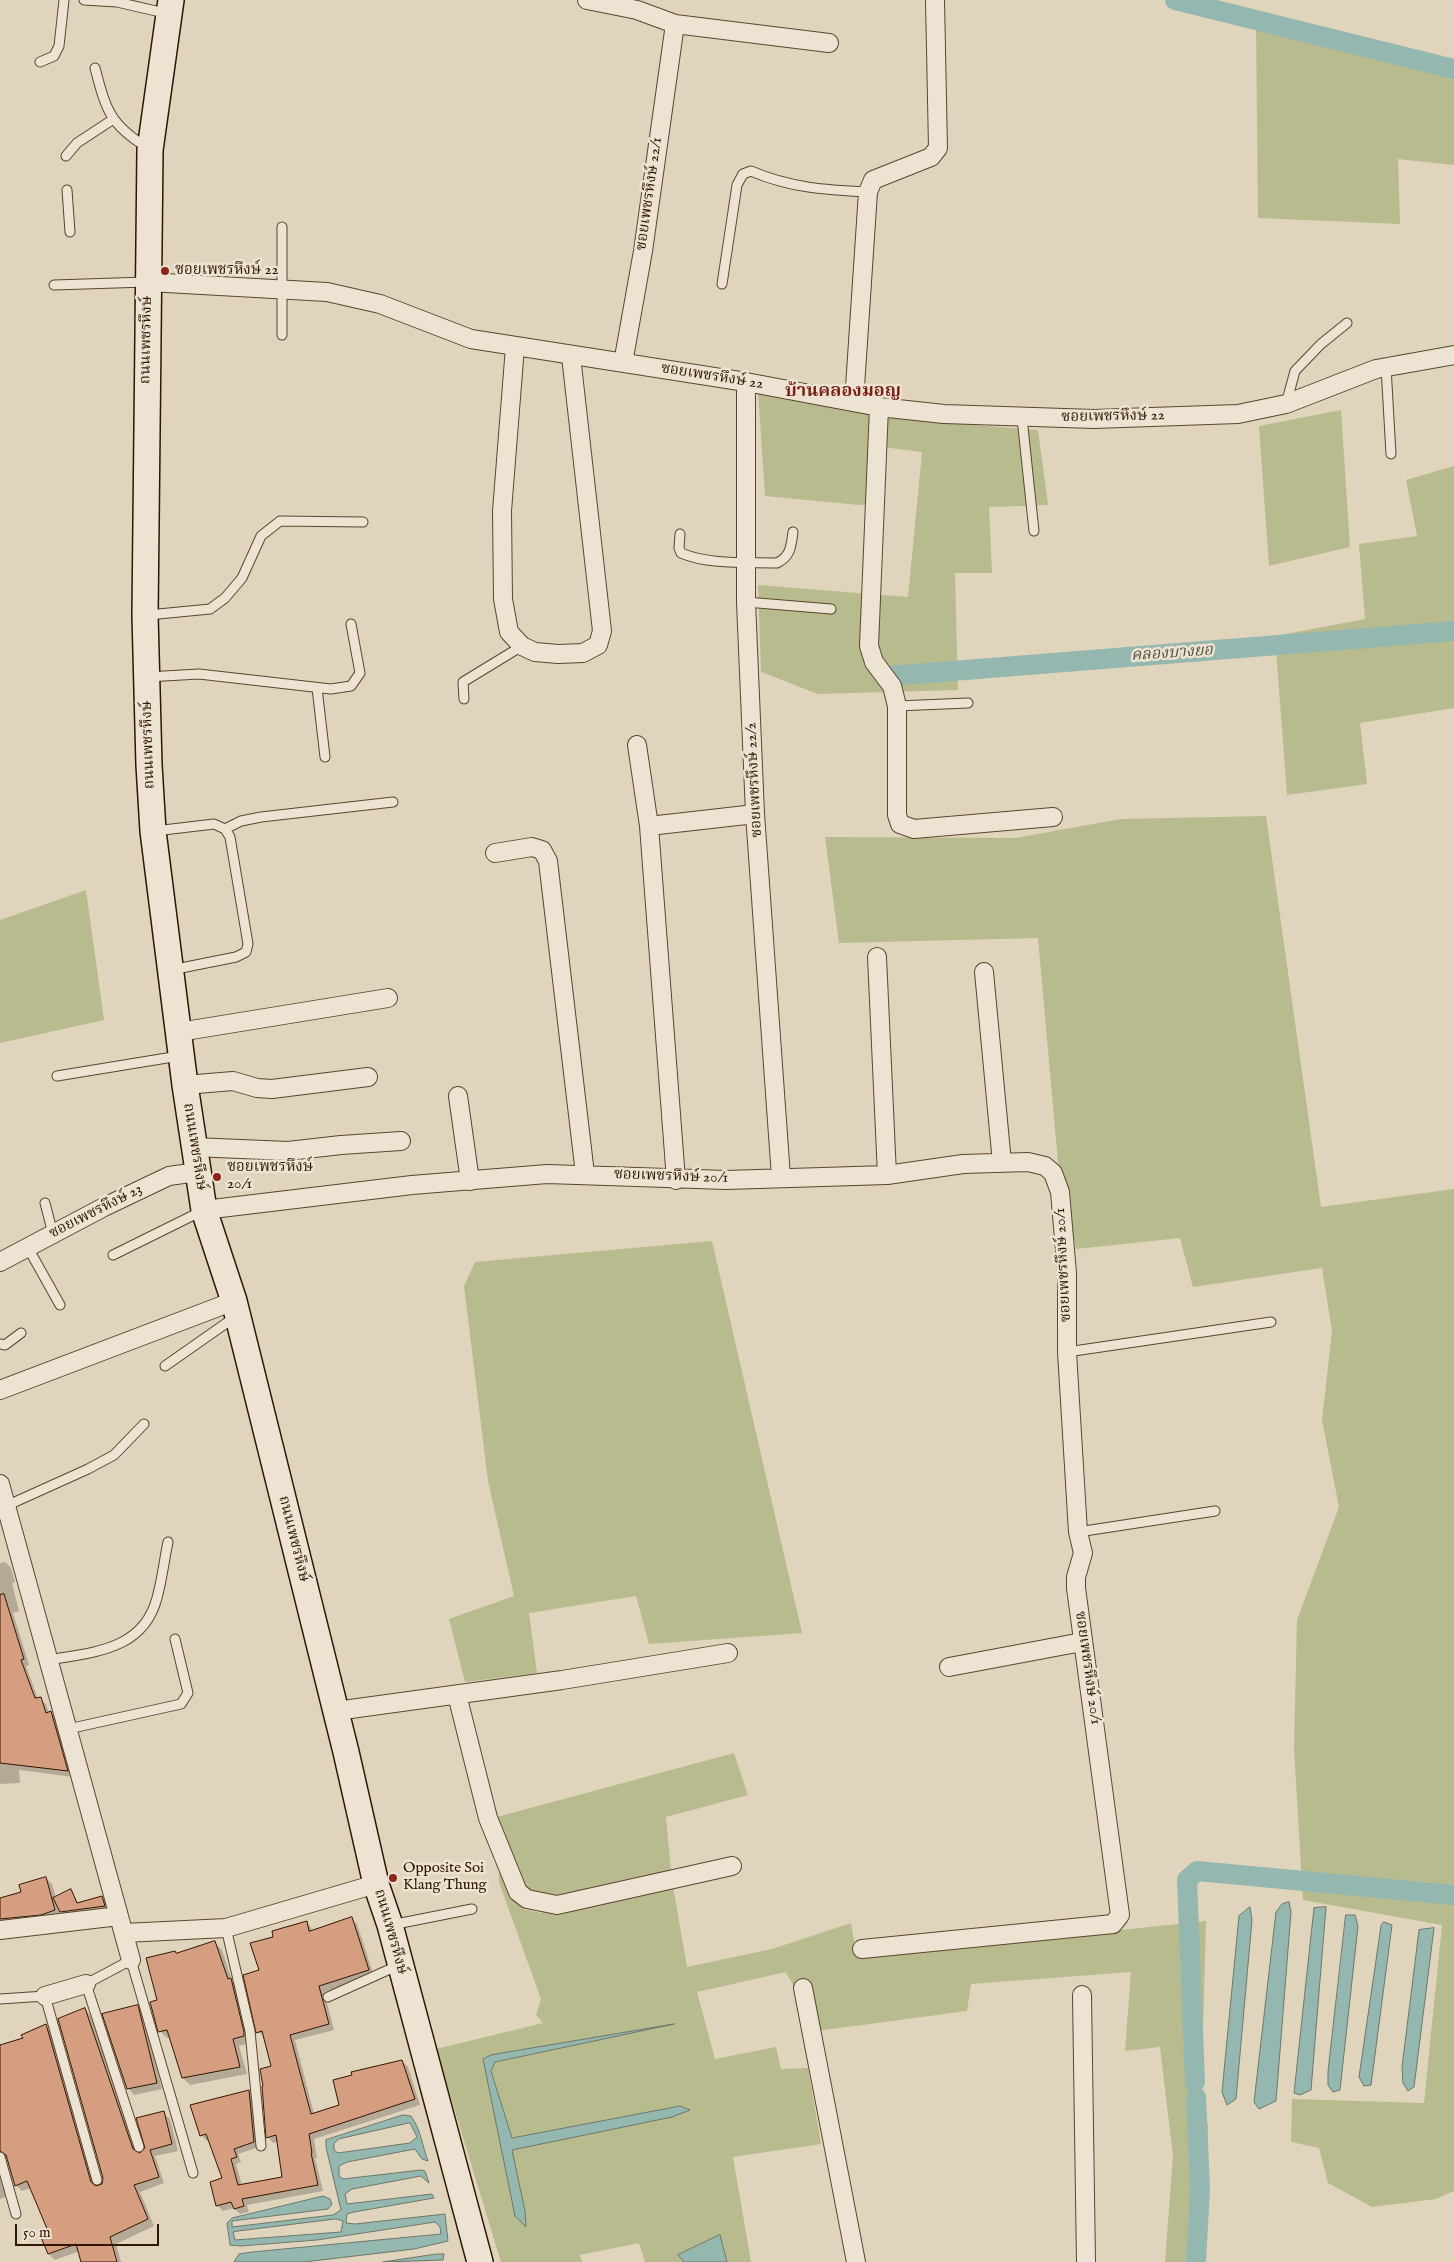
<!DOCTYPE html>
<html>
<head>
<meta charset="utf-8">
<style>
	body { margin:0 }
	#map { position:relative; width:1454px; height:2262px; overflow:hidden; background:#e1d4bc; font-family:"IM FELL English",serif }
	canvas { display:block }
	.scale { position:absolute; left:15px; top:2224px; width:144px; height:22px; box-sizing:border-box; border:2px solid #301500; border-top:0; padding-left:6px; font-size:15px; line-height:18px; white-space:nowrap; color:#301500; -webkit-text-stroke:4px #ece3d3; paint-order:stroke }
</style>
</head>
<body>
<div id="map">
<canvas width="1454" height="2262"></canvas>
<div class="scale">50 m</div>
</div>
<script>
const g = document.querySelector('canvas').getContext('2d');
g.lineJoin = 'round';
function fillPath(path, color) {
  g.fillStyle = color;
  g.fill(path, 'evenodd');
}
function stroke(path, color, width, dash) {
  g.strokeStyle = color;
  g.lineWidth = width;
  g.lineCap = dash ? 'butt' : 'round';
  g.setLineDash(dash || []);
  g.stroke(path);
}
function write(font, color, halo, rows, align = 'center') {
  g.font = font + ' "IM FELL English","Noto Serif Thai",serif';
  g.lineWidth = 5;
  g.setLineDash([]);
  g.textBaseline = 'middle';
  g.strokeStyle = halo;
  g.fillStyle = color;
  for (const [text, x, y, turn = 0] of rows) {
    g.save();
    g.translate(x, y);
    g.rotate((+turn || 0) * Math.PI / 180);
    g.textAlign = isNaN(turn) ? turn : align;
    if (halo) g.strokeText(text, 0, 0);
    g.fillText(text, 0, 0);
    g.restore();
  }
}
fillPath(new Path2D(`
	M1263,15L1454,64V165L1398,159L1400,224L1258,218L1256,21Z
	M758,391L948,423L1038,430L1048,505L989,507L992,573H955L958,690L818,694L761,672L758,585L908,597L922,452L883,447L880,502L859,505L765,496Z
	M1341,410L1350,547L1269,566L1259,426Z
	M1454,466V708L1360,723L1367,784L1287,795L1275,636L1365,619L1359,544L1417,536L1406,480Z
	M1266,816L1321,1207L1454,1189V2191L1436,2199L1372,2207L1328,2183L1319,2148L1291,2142L1292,2099L1424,2103L1442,1925L1303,1900L1294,1749L1297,1620L1339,1507L1322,1420L1332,1331L1322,1268L1193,1287L1180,1238L1076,1249L1058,1162L1038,938L839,943L825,837L1015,838L1121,819Z
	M86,890L104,1020L0,1043V920Z
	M712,1241L802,1633L649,1644L636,1596L529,1613L537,1673L465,1682L449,1619L514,1596L488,1481L464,1286L475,1262Z
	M734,1753L748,1795L666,1817L671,1872L562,1895H533L518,1875L497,1817Z
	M499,1867L522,1909L541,1913L673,1886L687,1967L772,1949L851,1923L857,1958L1206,1921L1201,2106L1208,2124L1205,2262H1165L1173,2156L1160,2047L1125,2051L1131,1972L971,1984L967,2011L817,2031L786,1972L697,1992L715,2059L776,2047L781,2069L808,2068L821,2144L733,2157L751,2262H727L719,2235L678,2255L684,2262H645L639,2243L580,2255L582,2262H501L436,2049L543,2023L536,2015L541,1999L499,1882ZM657,2027L495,2062L491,2070L512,2138L680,2106L689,2110L512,2150L525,2211L515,2216L483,2059L491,2055Z`), '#b7bb8d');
const water = new Path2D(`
	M1289,1902L1291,1912L1276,2101L1259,2109L1254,2102L1276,1912L1282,1904Z
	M1250,1907L1252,1920L1236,2099L1227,2105L1222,2092L1239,1916Z
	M1326,1907L1311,2090L1300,2095L1294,2093L1314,1908Z
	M1346,1915H1355L1358,1926L1340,2090L1333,2092L1328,2085V2072Z
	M1384,1922L1392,1925L1371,2085L1364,2086L1359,2077L1381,1926Z
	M1434,1928L1414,2087L1408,2091L1403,2083L1402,2067L1419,1930Z
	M674,2024L495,2062L491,2071L512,2138L680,2106L690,2110L672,2117L512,2150L525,2211L526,2227L515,2216L483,2059L491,2055Z
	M403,2115L411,2116C421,2130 422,2145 428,2161L422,2159L415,2149L347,2162L339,2166V2176L343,2179L421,2170L425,2171L429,2183L421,2176L352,2189L345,2194L347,2204L432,2194L434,2198L354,2212L347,2214L346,2223L355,2224L445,2214L448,2241L414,2249L304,2262H234L239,2254L252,2252L441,2234L440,2227L435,2222L317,2240L241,2246L230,2245L227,2223L232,2218L323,2196L330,2199L332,2204L328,2209L232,2221V2227L333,2215L341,2210L326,2147V2140ZM410,2123L417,2137L410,2143L338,2153L334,2150V2143L339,2139ZM336,2219L343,2221L341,2232L235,2240L233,2232L238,2231Z
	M720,2235L727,2262H684L678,2255Z
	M437,2254H444L443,2260L383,2262Z`);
fillPath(water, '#94b8af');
stroke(water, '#6c7769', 1);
fillPath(new Path2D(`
	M5,1562L11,1568L15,1582L12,1583L19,1611L13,1613L29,1665L26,1666L38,1699L46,1704L49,1713L57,1718L73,1777L19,1770L20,1783L0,1784V1563Z
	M46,1878L52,1884L56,1898L70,1891L79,1904L102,1898L107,1902L109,1910L66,1916L59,1909L61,1916L8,1925L1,1919L0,1899L22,1893Z
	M352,1919L357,1924L374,1976L324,1992L334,2030L295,2040L314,2114L341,2106L402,2061L408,2067L420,2105L314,2139L317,2158H315L323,2191L247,2205L249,2212L240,2214L234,2208L223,2211L218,2206L211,2183L224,2179L209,2140L207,2141L201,2135L249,2091L254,2096L259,2147L238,2154L241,2162L236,2164L242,2185L284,2178L278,2141L273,2143L268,2137L273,2067L265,2037L258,2032L260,1971L275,1937L307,1922L313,1931Z
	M215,1943L222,1950L232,1981L238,1987L251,2043L239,2046L247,2074L190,2085L183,2078L171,2037L167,2038L160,2031L158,2001L177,1954Z
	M137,2006L143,2012L162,2089L134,2095L128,2088Z
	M85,2009L91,2016L138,2153L141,2155L147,2148L163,2113L170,2119L178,2151L155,2156L164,2183L140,2192L154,2226L116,2244L121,2262H82L80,2251L55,2260L49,2254L50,2232L31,2188L22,2191L16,2185L8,2157L2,2158L0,2164V2046L24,2039L46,2026L52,2032L96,2186L103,2185L104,2178Z
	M0,2166L8,2196L0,2199Z`), '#0003');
stroke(new Path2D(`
	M1175,0L1454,69
	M890,676L1454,631
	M1195,2082L1187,1880L1197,1871L1454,1895
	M1196,2097L1200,2189L1196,2262`), '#94b8af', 20);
const building = new Path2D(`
	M4,1594L24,1659L21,1660L35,1698L41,1697L46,1713L51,1711L68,1771L0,1763V1595Z
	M46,1877L55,1910L41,1915L0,1919V1898L21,1892L19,1885Z
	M71,1889L77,1903L102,1896L105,1906L60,1912L53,1898Z
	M352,1917L369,1970L319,1986L329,2024L290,2035L311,2114L339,2105L333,2080L352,2075L351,2072L402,2060L415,2099L309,2134L312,2153H311L318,2185L242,2199L244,2206L234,2209L231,2202L216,2206L210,2182L222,2178L206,2134L200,2136L190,2105L249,2090L254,2142L234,2149L237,2157L231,2159L238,2185L282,2177L276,2135L266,2138L262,2086H263L260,2069L271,2066L262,2031L256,2033L243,1975L259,1970L250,1943L273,1937L272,1931L307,1921L309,1931Z
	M215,1941L228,1979L231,1978L244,2032V2036L233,2039L240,2067L182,2078L167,2030L158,2032L150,2002L157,2000L146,1958L175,1951L176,1953Z
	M138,2005L157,2083L127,2089L102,2014Z
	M85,2008L133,2149L140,2153L145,2148L136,2118L164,2111L172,2144L150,2150L159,2177L134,2185L148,2219L110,2237L117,2262H81L76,2244L48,2254L40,2235L48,2231L27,2181L15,2186L6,2155L0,2151V2045L23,2038L21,2035L46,2024L91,2182L96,2186L102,2184L103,2178L58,2019Z`);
fillPath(building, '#d69e81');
stroke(building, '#301500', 1);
const lane = new Path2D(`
	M84,0L117,2L169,14
	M40,62L54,56L59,46L64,0
	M95,68C106,110 110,125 148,148
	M66,156L77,143L112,120
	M67,190L70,232
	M282,227V335
	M722,284L737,185L743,174L751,171C790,188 827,190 868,192
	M54,285L146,282
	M1386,367L1391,454
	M1286,404L1295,371L1321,344L1347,323
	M1022,418L1034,531
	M680,534L679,548L681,553C709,565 747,562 777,563C791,556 791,546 793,532
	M746,602L831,609
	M148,615L210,609L225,598L242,578L261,536L280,521L363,522
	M147,677L199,674L331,689L351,686L360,673L351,624
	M317,688L325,757
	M464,699L463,682L522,646
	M897,706L968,703
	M225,829L241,821L261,817L393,802
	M155,831L214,824L225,829L230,837L248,944L246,952L236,957L171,970
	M57,1076L179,1056
	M45,1203L53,1234
	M27,1246L60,1305
	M113,1255L202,1211
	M0,1344L5,1345L21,1333
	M1067,1352L1271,1322
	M165,1366L235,1317
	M6,1506L88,1469L114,1455L144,1424
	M1078,1532L1215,1511
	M49,1660C92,1652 143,1651 157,1598C162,1580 164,1561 168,1542
	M68,1729L181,1704L188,1693L175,1639
	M391,1925L472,1909
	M226,1928L250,2031L261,2146
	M328,1997L399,1965
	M0,1999L45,1996L97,2180
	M139,2147L86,1984L131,1960L193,2173
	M0,2157L16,2214`);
const street = new Path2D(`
	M587,0L637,10L675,24L829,43
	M148,282L327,292L380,304L471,339L746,382L879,407L944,414L1094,419L1238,414L1286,404L1376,369L1454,355
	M515,347L502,511L503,599L509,632L522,646L535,652L558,654L583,653L598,645L602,631L571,356
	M623,363L643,251L675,24
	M746,382V602L755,814L781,1177
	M854,402L868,192L873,180L931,157L938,148L935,0
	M879,407L869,646L874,662L892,686L897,706V815L900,824L914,829L1053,817
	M637,745L649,826
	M495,853L532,847L542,850L548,861L585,1174
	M877,957L887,1175
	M984,972L1002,1163
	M179,1032L388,998
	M185,1085L233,1081L257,1088L272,1089L368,1077
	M458,1096L470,1181
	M193,1147L288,1151L341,1145L401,1141
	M676,1180L649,826L755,814
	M204,1210L412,1185L547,1174L726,1180L887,1175L963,1164L1028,1162L1045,1166L1053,1173L1060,1192L1067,1273V1352L1078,1532L1083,1553L1076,1577V1588L1120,1915L1113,1924L862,1949
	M0,1262L104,1207L169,1176L197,1172
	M0,1390L234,1301
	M0,1484L131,1960
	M949,1667L1082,1642
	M457,1695L488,1818L518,1892L527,1899L557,1905L732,1866
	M336,1711L562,1680L728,1653
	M0,1930L119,1916
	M124,1933L226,1928L376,1884
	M803,1988L856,2262
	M1082,1995L1086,2262
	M45,1996L86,1984`);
const secondary = new Path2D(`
	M171,0L150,150L145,615L149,765L153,831L185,1085L204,1210L234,1301L346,1752L376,1884L390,1925L480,2262`);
stroke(lane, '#5c452f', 11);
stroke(street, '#5c452f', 20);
stroke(secondary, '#301500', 28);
stroke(lane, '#ece3d3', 9);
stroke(street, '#ece3d3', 18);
stroke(secondary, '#ece3d3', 25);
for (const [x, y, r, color] of [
	[165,271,5,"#8f2418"],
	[217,1177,5,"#8f2418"],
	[393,1878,5,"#8f2418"]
]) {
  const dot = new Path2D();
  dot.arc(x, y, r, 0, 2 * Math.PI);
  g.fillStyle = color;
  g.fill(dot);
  stroke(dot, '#ece3d3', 2);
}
write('15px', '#301500', '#ece3d3', [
	["ซอยเพชรหึงษ์ 22/1",650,194,-82],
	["ถนนเพชรหึงษ์",147,340,-89],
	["ซอยเพชรหึงษ์ 22",712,377,9],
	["ซอยเพชรหึงษ์ 22",1113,417,-1],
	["ถนนเพชรหึงษ์",149,745,-92],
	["ซอยเพชรหึงษ์ 22/2",755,780,-93],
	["ถนนเพชรหึงษ์",194,1147,81],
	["ซอยเพชรหึงษ์ 20/1",671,1177,2],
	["ซอยเพชรหึงษ์ 23",96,1212,-27],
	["ซอยเพชรหึงษ์ 20/1",1064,1265,-93],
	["ถนนเพชรหึงษ์",293,1539,76],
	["ซอยเพชรหึงษ์ 20/1",1087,1668,82],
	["ถนนเพชรหึงษ์",390,1932,74]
]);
write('15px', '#301500', '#ece3d3', [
	["ซอยเพชรหึงษ์ 22",175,271],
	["ซอยเพชรหึงษ์",227,1168],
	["20/1",227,1185],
	["Opposite Soi",403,1869],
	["Klang Thung",403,1886]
], 'left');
write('italic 16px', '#534e3d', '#ece3d3', [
	["คลองบางยอ",1172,654,-4]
]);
write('bold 18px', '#7a1f14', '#ece3d3', [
	["บ้านคลองมอญ",843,392]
]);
</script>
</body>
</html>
